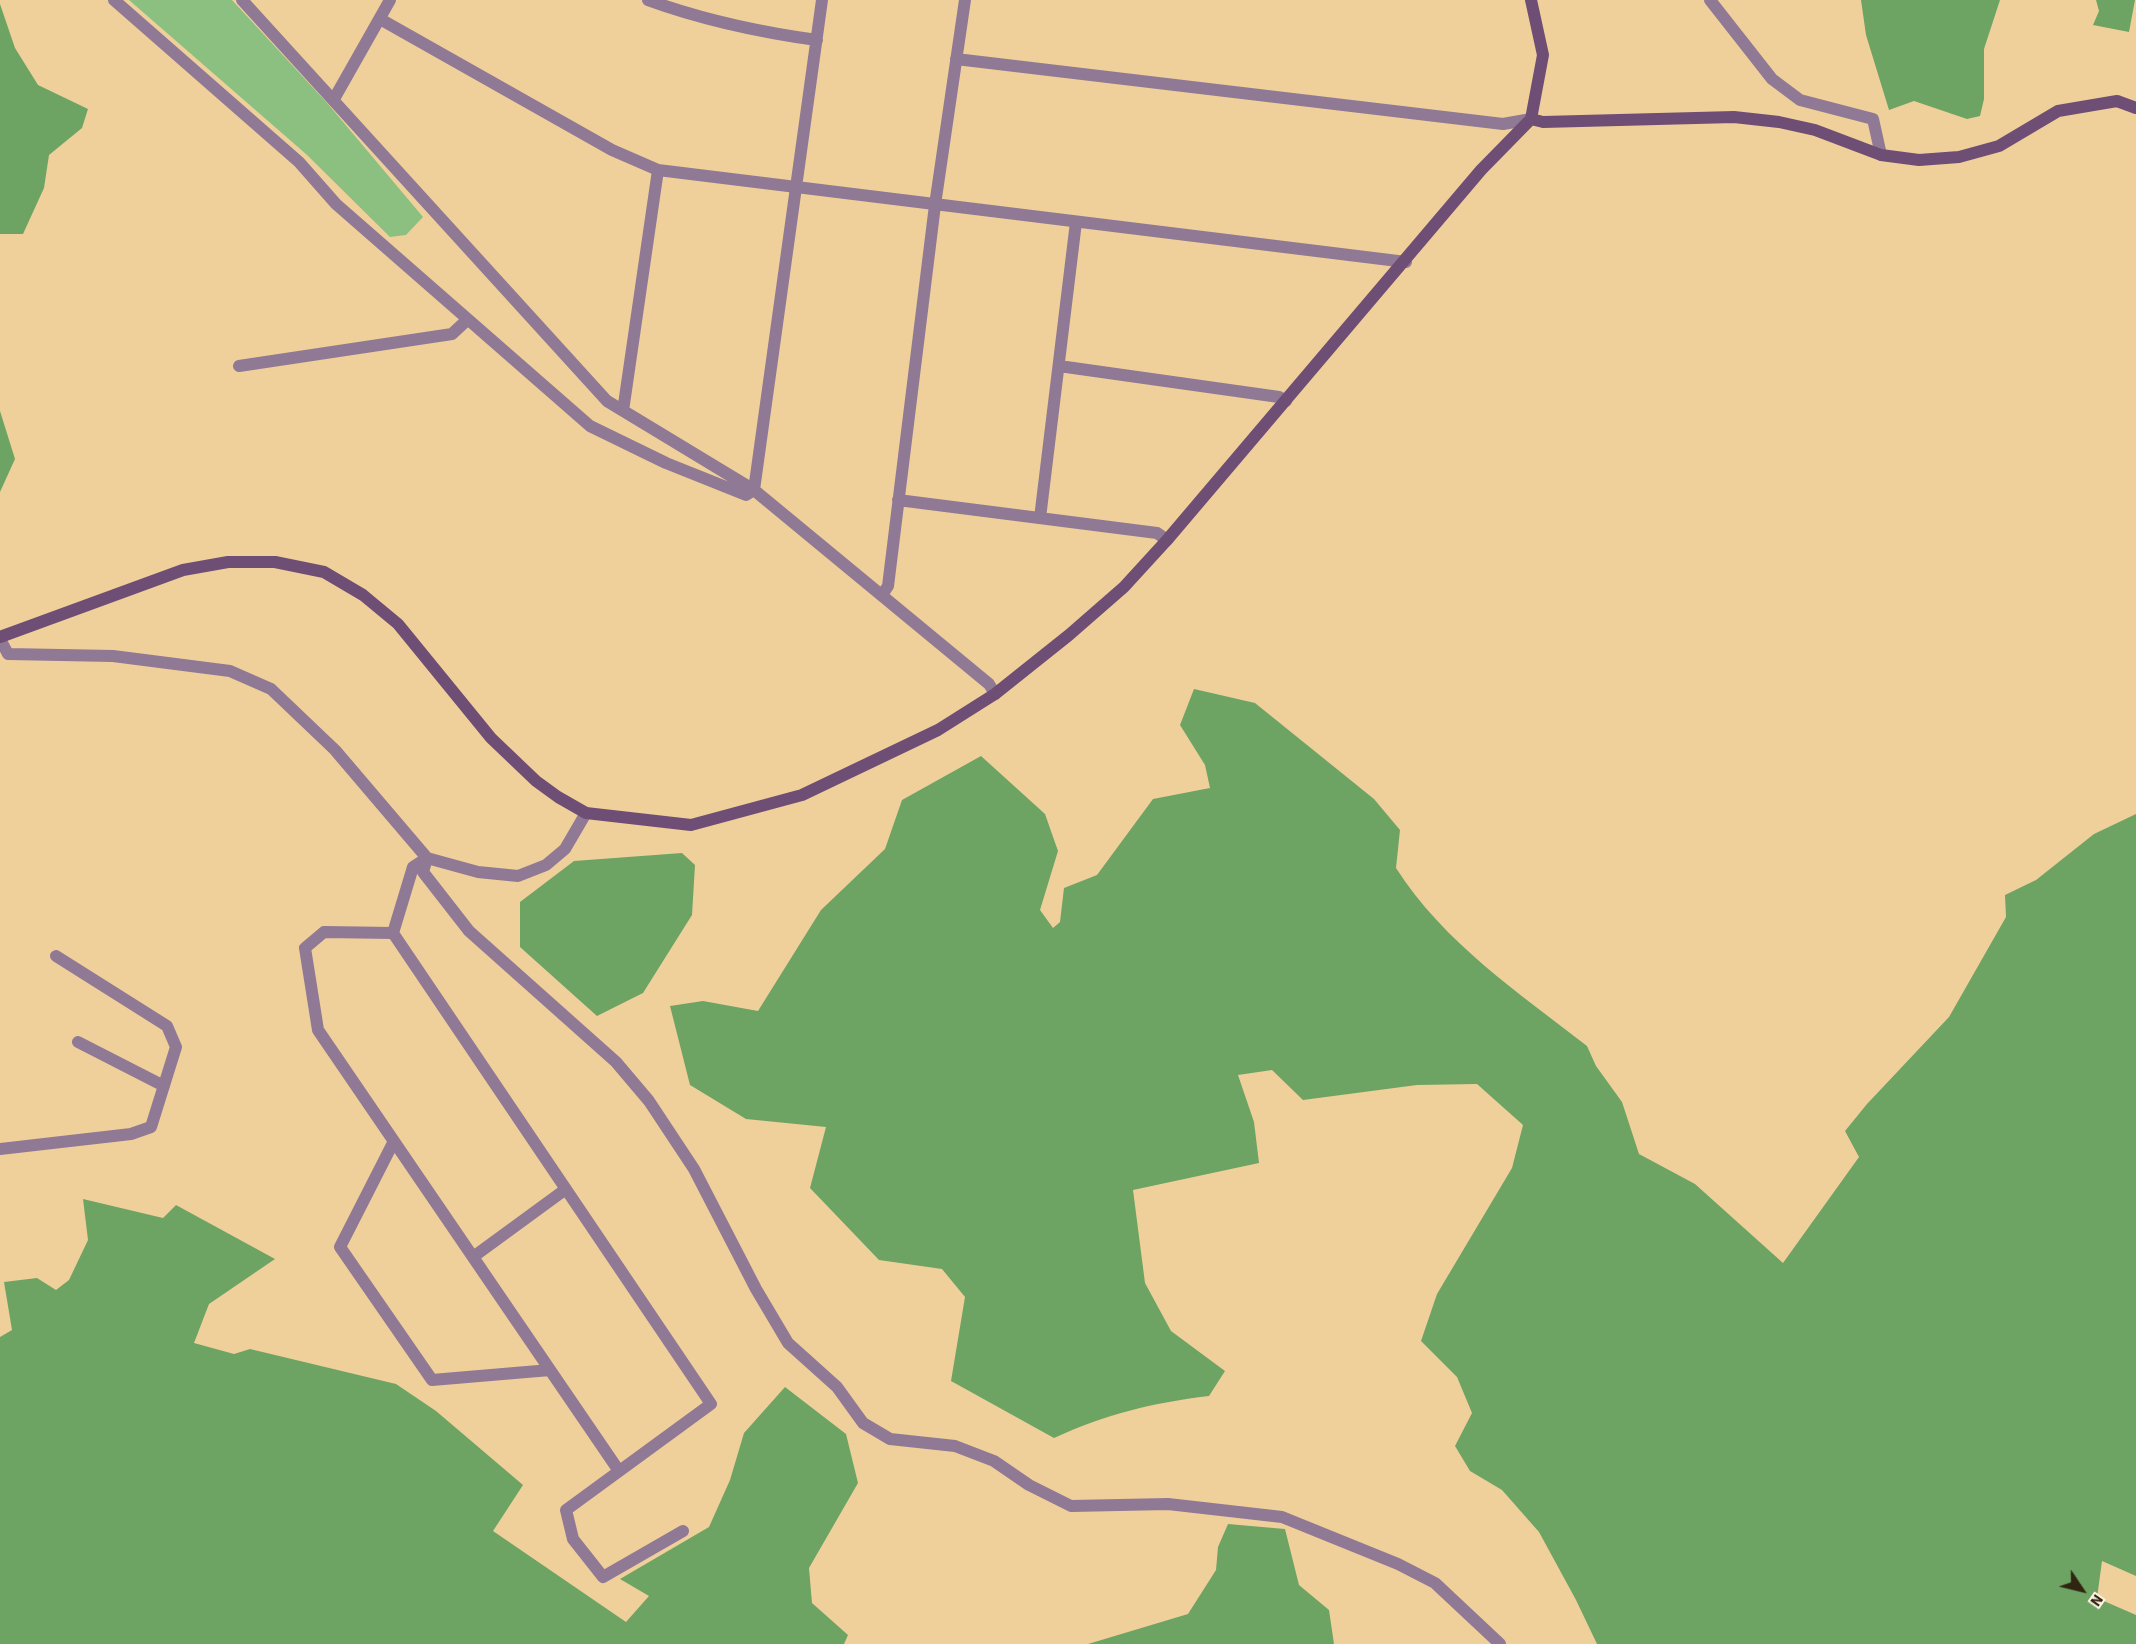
<!DOCTYPE html>
<html>
<head>
<meta charset="utf-8">
<style>
	body { margin:0 }
	#map { position:relative; width:2136px; height:1644px; overflow:hidden; background:#efd09b; font-family:"Source Sans 3",sans-serif }
	canvas { display:block }
	.north { position:absolute; left:2052px; top:1560px; width:60px; height:60px; -webkit-text-stroke:4px #fef4e5; paint-order:stroke; rotate:125deg; font-size:16px; font-weight:700; line-height:24px; text-align:center; color:#302510 }
	.north::after { content:''; display:block; margin:auto; width:21px; height:27px; background:#302510; clip-path:polygon(50% 0,100% 100%,50% 72%,0 100%) }
</style>
</head>
<body>
<div id="map">
<canvas width="2136" height="1644"></canvas>
<div class="north">N</div>
</div>
<script>
const g = document.querySelector('canvas').getContext('2d');
g.lineJoin = 'round';
function fillPath(path, color) {
  g.fillStyle = color;
  g.fill(path, 'evenodd');
}
function stroke(path, color, width, dash) {
  g.strokeStyle = color;
  g.lineWidth = width;
  g.lineCap = dash ? 'butt' : 'round';
  g.setLineDash(dash || []);
  g.stroke(path);
}
fillPath(new Path2D(`
	M129,0H232L328,104L423,217L406,235L390,237L306,154Z`), '#8bc081');
fillPath(new Path2D(`
	M1861,0H2000L1984,49V99L1980,116L1967,119L1914,101L1889,110L1866,35Z
	M2096,0H2135L2129,32L2093,25L2099,11Z
	M0,4L15,48L38,85L88,109L82,128L49,155L44,188L23,234H0Z
	M0,411L15,459L0,492Z
	M1194,689L1255,703L1374,799L1400,830L1396,868C1444,943 1518,992 1587,1046L1596,1066L1622,1102L1639,1154L1695,1184L1783,1263L1859,1157L1845,1131L1867,1104L1949,1017L2006,917L2005,895L2036,880L2094,834L2136,814V1576L2102,1561L2097,1598L2136,1615V1644H1597L1576,1600L1539,1532L1502,1490L1470,1471L1455,1446L1472,1413L1457,1377L1421,1341L1437,1294L1512,1168L1523,1125L1477,1084L1417,1085L1303,1100L1272,1070L1238,1075L1254,1122L1259,1163L1133,1190L1145,1283L1171,1331L1225,1371L1209,1396C1151,1403 1107,1414 1054,1438L951,1381L965,1297L942,1269L879,1260L810,1188L826,1127L746,1119L690,1085L670,1006L703,1001L758,1011L821,910L885,849L902,800L981,756L1045,814L1058,851L1040,910L1053,928L1060,922L1064,888L1097,875L1153,799L1210,788L1205,765L1180,725Z
	M682,853L695,865L692,915L643,993L597,1016L520,947V902L574,861Z
	M83,1199L163,1218L176,1205L275,1259L209,1304L194,1343L234,1354L250,1349L396,1384L436,1411L523,1485L493,1531L626,1622L649,1596L620,1579L709,1527L730,1480L744,1433L785,1387L846,1434L858,1483L809,1568L812,1603L848,1635L844,1644H0V1337L12,1330L4,1282L37,1278L56,1290L69,1280L88,1240Z
	M1228,1524L1285,1529L1299,1585L1329,1610L1334,1644H1088L1188,1614L1216,1570L1218,1547Z`), '#6da463');
stroke(new Path2D(`
	M114,0L299,162L336,204L590,426L666,463L746,495L754,490L822,0
	M242,0L607,401L754,490L989,684L995,694
	M648,0C703,20 759,32 817,40
	M1710,0L1772,79L1800,100L1873,119L1881,155
	M380,19L612,150L658,170L1406,262
	M956,59L1503,124L1531,119
	M334,99L390,0
	M239,366L452,334L467,320
	M1059,366L1279,397L1286,401
	M623,411L658,170
	M898,500L1157,533L1167,540
	M1040,518L1076,222
	M882,595L888,586L935,205L965,0
	M0,639L8,654L113,656L230,671L271,689L335,750L427,858L478,872L518,876L546,865L565,849L586,813
	M427,858L423,872L469,931L616,1062L649,1101L694,1169L756,1289L788,1343L837,1387L863,1423L890,1439L955,1446L994,1461L1029,1485L1071,1506L1168,1504L1282,1517L1398,1564L1435,1583L1500,1644
	M427,858L413,867L393,933L711,1404L566,1510L573,1539L603,1577L683,1531
	M393,933L324,932L305,948L318,1030L619,1471
	M78,1042L164,1086
	M394,1141L340,1247L432,1380L550,1370
	M0,1149L131,1134L151,1127L176,1047L167,1026L56,956
	M473,1257L566,1189`), '#907995', 12);
stroke(new Path2D(`
	M1531,119L1543,122L1734,117L1779,122L1815,130L1881,155L1919,160L1959,157L1999,146L2058,111L2117,101L2136,108
	M0,637L183,570L228,562H275L324,572L363,595L398,624L491,738L536,781L558,797L586,813L691,825L802,795L938,730L995,694L1069,635L1124,587L1167,540L1481,170L1531,119L1543,55L1531,0`), '#6f4e75', 12);
</script>
</body>
</html>
